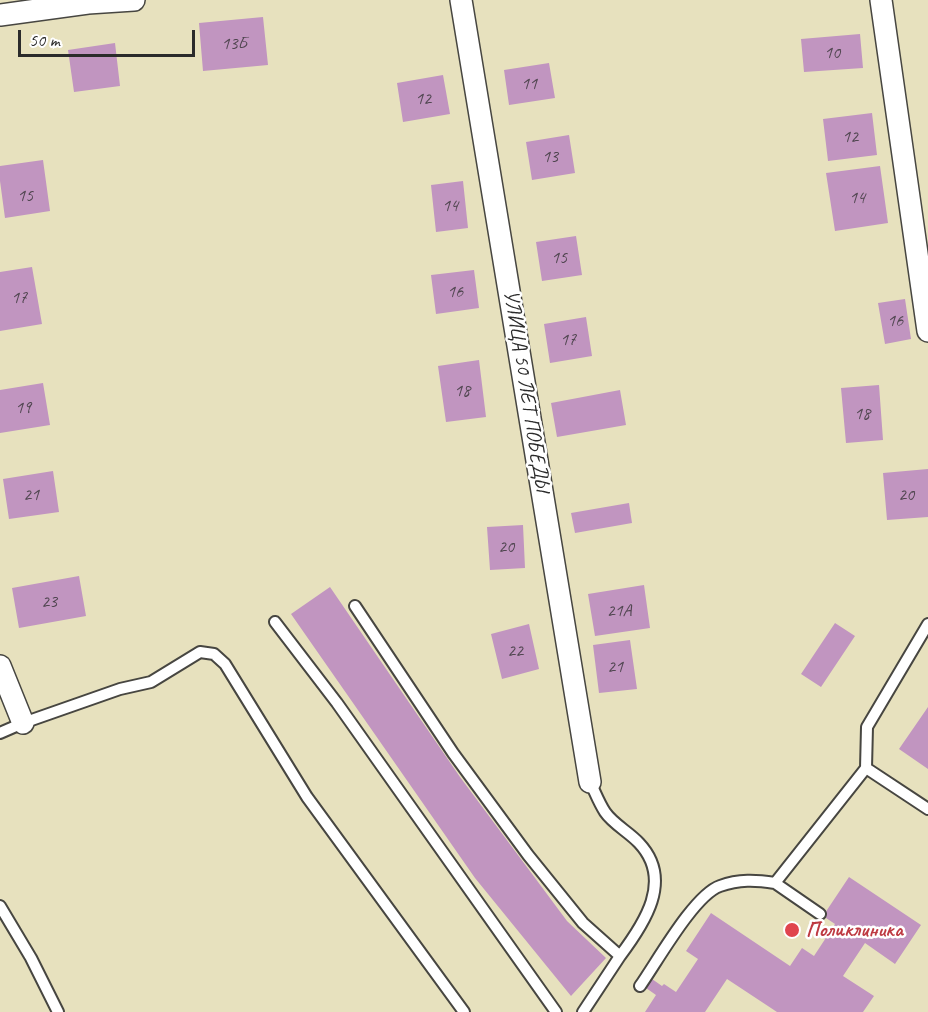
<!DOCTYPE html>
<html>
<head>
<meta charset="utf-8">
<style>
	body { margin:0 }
	#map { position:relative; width:928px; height:1012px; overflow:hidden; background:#e7e1be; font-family:Caveat,sans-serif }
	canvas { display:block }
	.scale { position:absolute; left:18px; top:30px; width:177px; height:27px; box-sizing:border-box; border:3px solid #2b2b2b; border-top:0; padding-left:8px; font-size:18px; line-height:21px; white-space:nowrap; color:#2b2b2b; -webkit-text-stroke:4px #fff; paint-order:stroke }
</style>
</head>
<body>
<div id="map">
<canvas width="928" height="1012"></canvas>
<div class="scale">50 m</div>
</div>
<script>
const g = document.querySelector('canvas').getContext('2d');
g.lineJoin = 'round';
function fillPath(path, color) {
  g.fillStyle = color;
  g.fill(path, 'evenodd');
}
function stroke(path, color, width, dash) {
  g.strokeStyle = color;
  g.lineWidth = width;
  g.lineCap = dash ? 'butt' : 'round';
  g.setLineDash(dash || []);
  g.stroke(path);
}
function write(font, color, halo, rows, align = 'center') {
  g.font = font + ' Caveat,sans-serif';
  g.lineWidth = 5;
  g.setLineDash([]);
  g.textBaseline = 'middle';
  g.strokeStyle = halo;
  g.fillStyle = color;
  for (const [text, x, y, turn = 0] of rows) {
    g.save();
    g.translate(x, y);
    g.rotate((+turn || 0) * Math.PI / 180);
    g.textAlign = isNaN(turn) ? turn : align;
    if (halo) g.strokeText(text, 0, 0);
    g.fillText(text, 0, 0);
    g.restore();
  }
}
fillPath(new Path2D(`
	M263,17L268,65L203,71L199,23Z
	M860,34L863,68L804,72L801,39Z
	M115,43L120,86L74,92L68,50Z
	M549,63L555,98L509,105L504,70Z
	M443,75L450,114L403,122L397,83Z
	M872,113L877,155L828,161L823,119Z
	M569,135L575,173L532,180L526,142Z
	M43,160L50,211L5,218L0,181V166Z
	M880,166L888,223L835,231L826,173Z
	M463,181L468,228L436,232L431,185Z
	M576,236L582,275L542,281L536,242Z
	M32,267L42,324L0,331V272Z
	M474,270L479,308L436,314L431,275Z
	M905,299L911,339L885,344L878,303Z
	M586,317L592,356L550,363L544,324Z
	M479,360L486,417L446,422L438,366Z
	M43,383L50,425L0,433V390Z
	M879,385L883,440L846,443L841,388Z
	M620,390L626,425L557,437L551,403Z
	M928,469V517L887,520L883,473Z
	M53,471L59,512L9,519L3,479Z
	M629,503L632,523L575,533L571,513Z
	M523,525L525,568L490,570L487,527Z
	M79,576L86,616L19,628L12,588Z
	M644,585L650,628L595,636L588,594Z
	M330,587L460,777L567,921L606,958L571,996L475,878L291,614Z
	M835,623L855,636L821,687L801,674Z
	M529,624L539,669L502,679L491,634Z
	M630,640L637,689L599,693L593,645Z
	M928,707V769L899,749Z
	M849,877L921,925L895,964L865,943L843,976L874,996L863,1012H777L727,979L705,1012H645L656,995L646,988L652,979L662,986L664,984L676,992L698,959L686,951L711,913L790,966L802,948L814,956L835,924L823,916Z`), '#c195c0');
const service = new Path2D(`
	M355,606L453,753L528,855L583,923L620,956L583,1012
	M275,622L337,703L556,1012
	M928,624L867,727L866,768L928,809
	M0,733L23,723L120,689L151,682L200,652L214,654L225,664L307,797L464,1012
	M590,782C595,792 599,803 605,812C613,824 629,832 639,843C674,880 644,924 620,956
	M0,906L31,958L58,1012
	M820,914L775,883L866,768
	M640,986C657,962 694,895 720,886C739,879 756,880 775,883`);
const minor = new Path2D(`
	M461,0L590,782
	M881,0L928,331
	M0,15L88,3L134,0
	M0,666L23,723`);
stroke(service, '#474641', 14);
stroke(minor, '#474641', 24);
stroke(service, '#fff', 10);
stroke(minor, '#fff', 21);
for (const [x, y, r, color] of [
	[792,930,8,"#e0444e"]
]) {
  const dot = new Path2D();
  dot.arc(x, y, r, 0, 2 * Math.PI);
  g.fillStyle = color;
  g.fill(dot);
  stroke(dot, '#fff', 2);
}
write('18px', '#504650', null, [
	["13Б",234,44],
	["10",832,53],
	["11",529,84],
	["12",423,99],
	["12",850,137],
	["13",550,157],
	["15",25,196],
	["14",857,198],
	["14",450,206],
	["15",559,258],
	["16",455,292],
	["17",19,298],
	["16",895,321],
	["17",568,340],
	["18",462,391],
	["19",23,408],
	["18",862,414],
	["21",31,495],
	["20",906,495],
	["20",506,547],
	["23",49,602],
	["21А",619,611],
	["22",515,651],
	["21",615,667]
]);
write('21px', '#2b2b2b', '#fff', [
	["УЛИЦА 50 ЛЕТ ПОБЕДЫ",526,391,81]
]);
write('bold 21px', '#be3a42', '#fff', [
	["Поликлиника",806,930]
], 'left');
</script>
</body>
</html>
